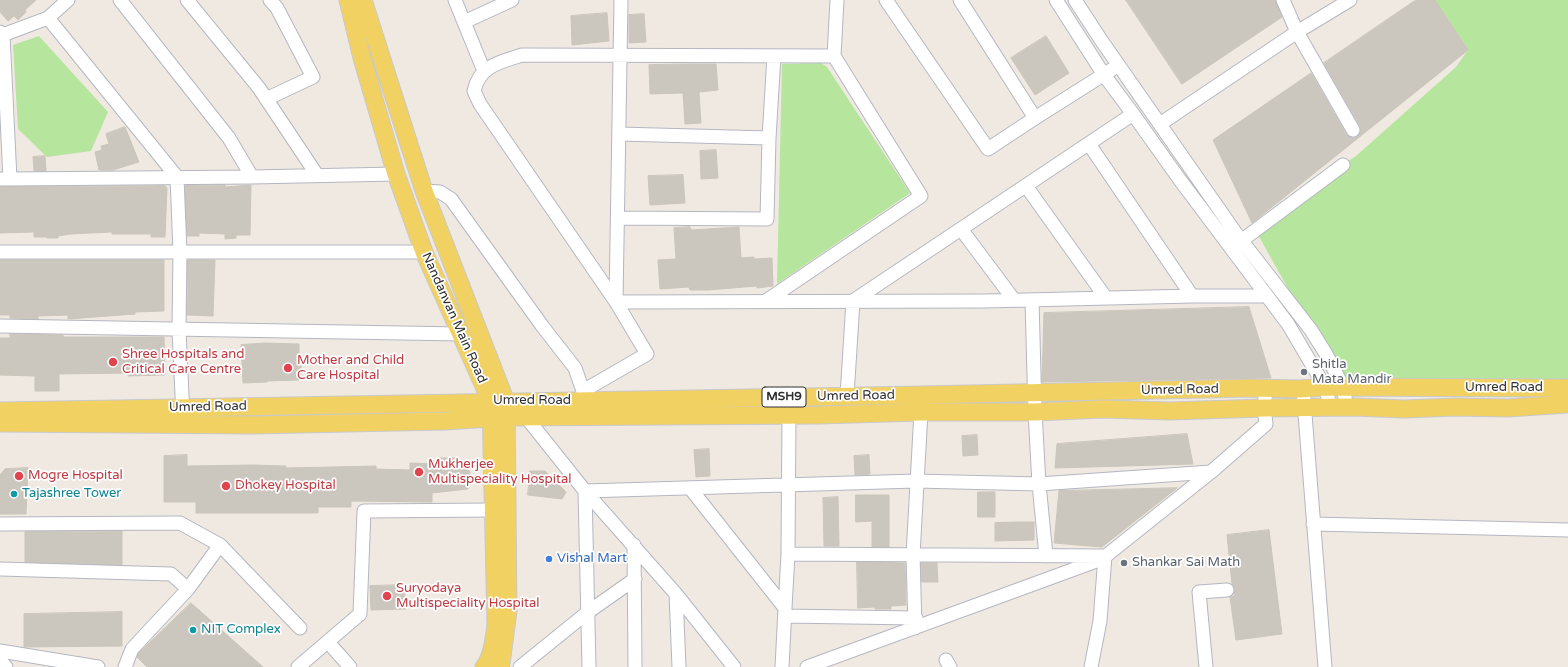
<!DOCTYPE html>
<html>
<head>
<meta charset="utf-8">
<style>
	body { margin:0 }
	canvas { display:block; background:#efe9e1 }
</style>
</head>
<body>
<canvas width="1568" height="667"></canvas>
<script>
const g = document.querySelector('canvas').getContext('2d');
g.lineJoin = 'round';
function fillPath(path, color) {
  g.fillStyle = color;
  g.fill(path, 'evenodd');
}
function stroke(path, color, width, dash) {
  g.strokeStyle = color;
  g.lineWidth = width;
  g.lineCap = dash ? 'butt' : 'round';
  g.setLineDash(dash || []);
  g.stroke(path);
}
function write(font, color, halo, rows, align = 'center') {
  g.font = font + ' "Varela Round",sans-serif';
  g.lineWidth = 3.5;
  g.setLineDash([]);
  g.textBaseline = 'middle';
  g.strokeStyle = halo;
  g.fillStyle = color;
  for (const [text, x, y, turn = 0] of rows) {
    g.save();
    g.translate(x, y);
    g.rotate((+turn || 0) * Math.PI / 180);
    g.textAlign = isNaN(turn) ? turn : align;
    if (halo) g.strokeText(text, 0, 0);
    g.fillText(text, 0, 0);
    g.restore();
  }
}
fillPath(new Path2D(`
	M1435,0H1568V388L1343,387L1252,224L1356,156L1456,67L1468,50Z
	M39,36L108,112L91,151L47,157L18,129L13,45Z
	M821,63L827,67L910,193L777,284L782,64Z`), '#b6e59e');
const building = new Path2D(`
	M0,0H36L25,10L26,12L18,20L14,16L8,21L0,12Z
	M1126,0H1275L1282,17L1182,84Z
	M1416,0H1435L1468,50L1252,223L1213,140L1311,73L1346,134L1353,138L1357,137L1361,130L1360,126L1324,63Z
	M607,13L609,41L572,45L571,16Z
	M644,14L646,42L629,43V15Z
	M1046,36L1069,73L1035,95L1011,58Z
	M687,64H716L718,90L699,92L701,123L685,124L683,93L650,94L649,65Z
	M125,127L139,162L113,170H99L95,152L102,150L101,146L109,144L106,134Z
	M716,150L718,178L701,179L700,151Z
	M45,156L46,171H34L33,157Z
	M683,175L685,203L650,205L648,176Z
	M225,185V187L251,185L250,235H236V238L225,239V234L199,233V236H187L185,186Z
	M165,186L167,188L165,237H151V234H112V232L70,234L58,236V238H47V237H34V232L0,233V187Z
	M690,227L691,230L739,227L741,258L754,257V259L772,258L773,286L757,288V286L708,290H690L689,287L660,289L658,260L676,259L674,228Z
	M0,260H164V311L135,312V314L68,319V315L38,316V319L10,318V315H0Z
	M188,260H215L213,316L187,315Z
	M1249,307L1271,378L1042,382L1044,313Z
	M10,334L63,335V337H164L165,375L128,376L129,373L59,374V391H35V376L0,375V338H10Z
	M265,343L299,344V357H301V375H299V380L267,381V382L243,383L241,345Z
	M1187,434L1193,464L1055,468L1057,444Z
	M977,435L978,455L963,456L962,436Z
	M709,449L710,476L696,477L694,450Z
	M187,455V466L253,465L286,466V468L376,466V469L410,470V463L437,464L438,458H457L467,465L470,473L468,489L432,493V502L351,501V507H318V513H196V502H164V456Z
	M869,455L870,474L855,475L854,456Z
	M28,468L26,514H0V475L5,469Z
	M530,471H545L566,492L562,499L528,495Z
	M1177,488L1102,547L1054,543L1059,491Z
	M978,492H995V517H978Z
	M856,495H889V547H872V521L856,522Z
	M838,497L839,546H824L823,498Z
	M1018,522H1034V540L995,541V523Z
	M1269,530L1282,634L1236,640L1230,597L1234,596L1235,589L1232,584L1227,535Z
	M122,531V565L25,562V532Z
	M857,562L905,563L906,605L891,606V609H875V607L858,608Z
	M921,563H937L938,582H922Z
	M404,585L406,609L371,610L370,586Z
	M191,603L263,667H147L137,657L138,654Z
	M122,612V646L24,647V614Z`);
fillPath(building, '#cbc7bf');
stroke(building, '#cbc5ba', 1);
const minor = new Path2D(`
	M120,0L229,138L252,177
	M187,0L259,88L317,175
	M455,0L484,71
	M886,0L988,149L1035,118L1111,70
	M960,0L1035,118
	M1056,0L1104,75L1133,114L1180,180L1288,324L1325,387L1331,408
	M1075,0L1101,40L1235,232L1311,330L1326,354L1343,387L1347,408
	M1283,0L1297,32L1353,130
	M48,18L177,177L180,252L179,330L183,416
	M464,22L512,0
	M0,32L3,35L10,179H0
	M0,36L48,18L68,0
	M834,56L837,0
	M266,99L313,77L277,8L270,0
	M1160,124L1297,32L1350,0
	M619,134L769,138L774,56
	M1089,144L1192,296
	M10,179L252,177L396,174
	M1026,186L1106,298
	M424,191L440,192L451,199L543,327L575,368L583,391V400
	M618,218L767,219L769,138
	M961,229L1014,300
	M1241,241L1343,165
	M0,252H424
	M1032,300L1035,412L1039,484L1046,556
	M616,302L480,104L474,91C479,66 500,62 522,55L834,56L921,196L766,301
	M616,302L621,0
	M0,326L460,334
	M1303,389L1325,667
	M583,391L647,354L616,302L985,301L1192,296H1266
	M847,396L853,301L1133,114
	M526,410V417L585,491L676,594
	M690,488L785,608L782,667
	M0,524L180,523L220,545L300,628
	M1313,524L1568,530
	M634,545L635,667
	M788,554L789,415
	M0,569L171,574L188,589L132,649L125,667
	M188,589L220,545
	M785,608L788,554L1105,556L1100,621L1091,667
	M785,616L916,618
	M915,628L913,555L921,412
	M328,642L350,667
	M0,651L98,667
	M0,660L6,667
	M946,660L950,667
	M298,667L360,614L364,511L493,510
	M520,667L588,612L635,579
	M589,667L585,491L916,481L1039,484L1211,472
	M679,667L676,594L734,667
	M807,667L1102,559L1211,472L1266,424L1264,408L1266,389
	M1206,667L1199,592L1227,590`);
const major = new Path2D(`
	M348,0L362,58L396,174L424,252L491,402L496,625C494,638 493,657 484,667
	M363,0L424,191L506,402L508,611L501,664L499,667
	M0,411L922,395L1251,388L1300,389L1325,387L1568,388
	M0,423L253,425L445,421L506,417L819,415L921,412H1035L1103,409L1170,411L1264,408L1354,407L1404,409L1455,407L1508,408L1568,404`);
stroke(minor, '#b4b7c1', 15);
stroke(major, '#c9c9c9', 19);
stroke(minor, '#fff', 13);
stroke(major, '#f2d163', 17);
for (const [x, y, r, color] of [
	[113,362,5,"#e0444e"],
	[288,368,5,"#e0444e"],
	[1304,372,4,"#6b7280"],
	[419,472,5,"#e0444e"],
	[19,476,5,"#e0444e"],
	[226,486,5,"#e0444e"],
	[14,494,4,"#0f9aa8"],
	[549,559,4,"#3f7fe0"],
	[1124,563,4,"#6b7280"],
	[387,596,5,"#e0444e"],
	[193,630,4,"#0f9aa8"]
]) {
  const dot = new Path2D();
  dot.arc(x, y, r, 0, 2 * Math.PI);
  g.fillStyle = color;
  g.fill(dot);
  stroke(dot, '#fff', 1.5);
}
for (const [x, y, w] of [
	[784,397,44]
]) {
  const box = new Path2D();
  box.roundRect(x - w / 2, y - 10, w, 20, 3);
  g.fillStyle = '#fff';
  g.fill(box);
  stroke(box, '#2e2e2e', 1);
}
write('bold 12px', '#2e2e2e', null, [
	["MSH9",784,397]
]);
write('13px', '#2e2e2e', '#fff', [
	["Nandanvan Main Road",454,318,66],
	["Umred Road",1504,388],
	["Umred Road",1180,390,-1],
	["Umred Road",856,396,-1],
	["Umred Road",532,401],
	["Umred Road",208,407,-1]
]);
write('13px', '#be3a42', '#fff', [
	["Shree Hospitals and",122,355],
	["Critical Care Centre",122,370],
	["Mother and Child",297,361],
	["Care Hospital",297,376],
	["Mukherjee",428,465],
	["Multispeciality Hospital",428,480],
	["Mogre Hospital",28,476],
	["Dhokey Hospital",235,486],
	["Suryodaya",396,589],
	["Multispeciality Hospital",396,604]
], 'left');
write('13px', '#5b616d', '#fff', [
	["Shitla",1312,365],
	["Mata Mandir",1312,380],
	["Shankar Sai Math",1132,563]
], 'left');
write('13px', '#0d838f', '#fff', [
	["Tajashree Tower",22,494],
	["NIT Complex",201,630]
], 'left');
write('13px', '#366cbe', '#fff', [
	["Vishal Mart",557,559]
], 'left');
</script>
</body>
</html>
